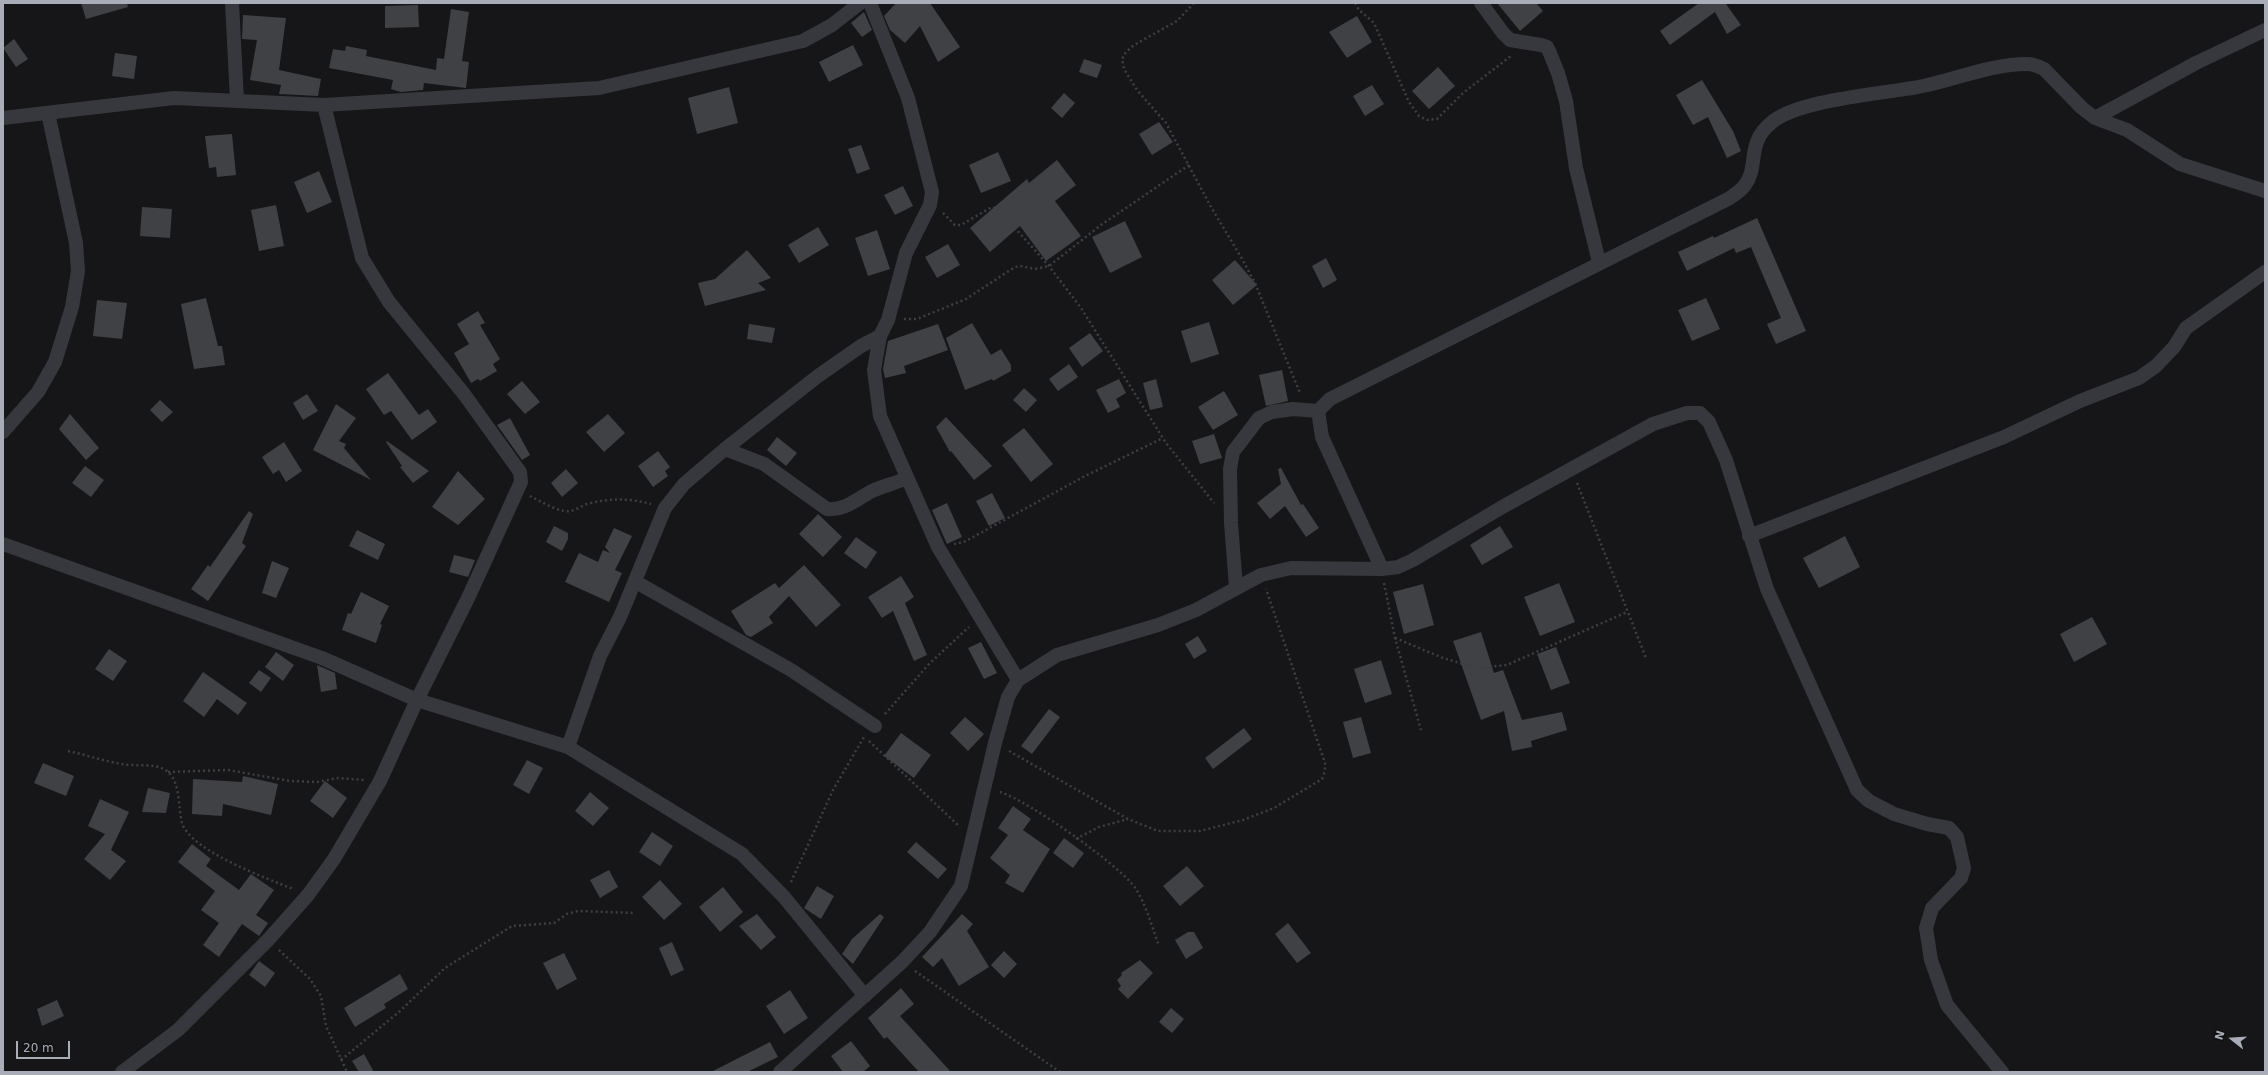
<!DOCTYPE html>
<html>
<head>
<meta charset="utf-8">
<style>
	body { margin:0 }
	#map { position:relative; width:2268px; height:1075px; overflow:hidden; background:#161618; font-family:"DejaVu Sans",sans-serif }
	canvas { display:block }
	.frame { position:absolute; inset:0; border:4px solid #a8adb8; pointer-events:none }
	.north { position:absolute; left:2212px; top:1019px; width:40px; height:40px; -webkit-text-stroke:3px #111113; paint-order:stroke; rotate:287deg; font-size:11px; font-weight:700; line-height:16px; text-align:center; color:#a8adb8 }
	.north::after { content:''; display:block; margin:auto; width:14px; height:18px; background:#a8adb8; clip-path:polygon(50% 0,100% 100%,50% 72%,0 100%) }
	.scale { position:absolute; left:16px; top:1041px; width:54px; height:18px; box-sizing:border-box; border:2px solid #a8adb8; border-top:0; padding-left:5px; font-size:12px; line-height:14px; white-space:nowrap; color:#a8adb8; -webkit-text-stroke:3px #111113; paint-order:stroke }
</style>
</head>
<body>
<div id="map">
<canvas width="2268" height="1075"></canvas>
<div class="frame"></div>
<div class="north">N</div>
<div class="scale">20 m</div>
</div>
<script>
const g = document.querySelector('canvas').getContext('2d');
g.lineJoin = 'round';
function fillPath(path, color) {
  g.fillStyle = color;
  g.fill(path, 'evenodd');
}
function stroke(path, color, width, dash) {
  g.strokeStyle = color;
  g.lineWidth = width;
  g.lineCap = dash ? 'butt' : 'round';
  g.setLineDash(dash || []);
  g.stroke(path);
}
fillPath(new Path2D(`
	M81,3H127L128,7L86,19Z
	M896,3H930L960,47L938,62L920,26L905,43L890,30L884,16Z
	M1497,3H1536L1543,11L1520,31Z
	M1699,3H1728L1726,4L1741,25L1727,34L1715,12L1670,45L1660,31Z
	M418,5L419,27L385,28V6Z
	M451,9L469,12L462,61L469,62L466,88L424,83L423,90L401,92L391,89L393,80L329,68L333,49L345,51L346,46L367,50L366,56L436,70L437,58L444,59Z
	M864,12L872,30L862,37L851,23Z
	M243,15L286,18L279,70L321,79L318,96L279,94L281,85L250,80L257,40L242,39Z
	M1357,16L1372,42L1347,58L1329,32Z
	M14,39L28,59L16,67L3,48Z
	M853,45L863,65L829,82L819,62Z
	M115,53L137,56L134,79L112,76Z
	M1084,59L1102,65L1097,78L1079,72Z
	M1438,67L1455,86L1429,109L1412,91Z
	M1702,80L1733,131L1741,151L1727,158L1708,117L1693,125L1676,95Z
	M1372,85L1384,104L1365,116L1353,96Z
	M729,87L738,123L697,134L688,98Z
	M1064,93L1075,103L1062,118L1051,108Z
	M1159,122L1173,142L1152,155L1139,134Z
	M232,134L236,175L217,177L216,167L209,168L205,136Z
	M861,145L870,169L857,174L848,149Z
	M998,152L1011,181L981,193L969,165Z
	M1057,160L1076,185L1055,201L1081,236L1046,261L1020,226L990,252L970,228L1027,179L1029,183Z
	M319,171L332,202L307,213L294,182Z
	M903,186L913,206L895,215L884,195Z
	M276,205L284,246L259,251L251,210Z
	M142,207L172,209L170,238L140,236Z
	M1757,218L1806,331L1776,344L1767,324L1781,318L1751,247L1736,253L1734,248L1687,271L1678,252L1713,236L1714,238Z
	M1125,221L1142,257L1110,273L1092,237Z
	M818,227L829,245L799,263L788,245Z
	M877,230L890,269L868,276L855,238Z
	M948,244L960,265L937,278L925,257Z
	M747,250L771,278L758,283L766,290L705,306L698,283L715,279Z
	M1326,258L1337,280L1323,288L1312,266Z
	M1235,260L1257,285L1233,305L1212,280Z
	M206,298L218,346H222L225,365L194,369L181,304Z
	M1706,298L1720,329L1692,341L1678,310Z
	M97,300L127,303L122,339L93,336Z
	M478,311L485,323L480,325L500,359L493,364L497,371L480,381L478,379L471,383L454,353L469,344L457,324Z
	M1209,322L1219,354L1191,363L1181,331Z
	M972,323L991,355L1001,349L1011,365V371L993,381L992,379L965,390L946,338Z
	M749,324L775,328L772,343L747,339Z
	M938,324L948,350L904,366L906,373L885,378L883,369L888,341Z
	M1090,333L1103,351L1082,367L1069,348Z
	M1069,364L1078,377L1058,391L1049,379Z
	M1282,370L1288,401L1266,406L1259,375Z
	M388,373L419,415L428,409L437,422L412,440L391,411L384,415L366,389Z
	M1119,379L1126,393L1116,399L1120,407L1108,413L1096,390Z
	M1156,379L1163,407L1150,410L1143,383Z
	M522,381L540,402L525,414L507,394Z
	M1024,388L1037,400L1026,412L1013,400Z
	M1224,391L1238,415L1213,430L1198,407Z
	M307,394L318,411L303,420L293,403Z
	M160,400L173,412L162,422L150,410Z
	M336,404L356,418L339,441L346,444L344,448L371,480L313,450Z
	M70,414L99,448L86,460L59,429Z
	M608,414L625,433L604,452L586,432Z
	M946,417L992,466L974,480L951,451L950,452L936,427Z
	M510,418L530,455L522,460L497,425Z
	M1024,428L1053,464L1031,482L1002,445Z
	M1214,434L1222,458L1200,464L1192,441Z
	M777,437L797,453L786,466L767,450Z
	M387,441L429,471L413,483L400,467L402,466L386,442Z
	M284,442L302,471L286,482L279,470L273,474L262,457Z
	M658,451L670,467L665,471L668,476L653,487L638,466Z
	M85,466L104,480L91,497L72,483Z
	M1281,468L1301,505L1303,504L1319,528L1306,537L1285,506L1270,519L1257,503L1281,484L1278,469Z
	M566,469L578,483L562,497L551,483Z
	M458,471L485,499L458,525L432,507Z
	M992,493L1005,518L989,526L976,501Z
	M947,503L962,537L947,544L932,510Z
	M249,511L253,514L242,543L246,546L208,601L191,589L208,565L210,567Z
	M818,514L842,537L823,557L799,534Z
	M554,526L568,533V539L562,551L546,542Z
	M1500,526L1513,547L1482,565L1470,545Z
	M614,528L632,536L615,570L622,573L609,602L565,582L579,553L598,562L603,550L610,553L605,547Z
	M357,530L385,544L378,560L349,546Z
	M1845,536L1860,567L1819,588L1803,558Z
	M856,537L877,552L866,569L844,553Z
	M454,555L475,560L468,577L449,572Z
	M272,561L289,568L276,598L262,593Z
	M804,565L841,605L816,627L789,596L769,617L773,623L751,637L746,635L731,611L775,583L779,588Z
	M901,576L914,597L905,603L927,655L914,661L893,611L882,618L868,597Z
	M1559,583L1575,622L1540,636L1524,597Z
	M1423,584L1434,625L1404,634L1393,592Z
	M361,592L389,606L380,624L382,625L376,643L342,630L348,613L351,614Z
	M2092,617L2107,644L2074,662L2060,634Z
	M1481,632L1494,673L1503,670L1522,720L1562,712L1567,730L1531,741L1532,747L1512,751L1504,711L1481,720L1453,641Z
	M1198,636L1207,651L1194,659L1185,644Z
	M981,642L997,673L984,679L968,648Z
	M1556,647L1570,683L1551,690L1537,654Z
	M109,649L127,661L113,681L95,669Z
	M276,652L294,665L283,681L265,667Z
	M1381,660L1392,694L1365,703L1354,669Z
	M317,665L335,673L337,689L321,692Z
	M259,670L271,678L261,692L249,683Z
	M203,672L247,703L238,715L217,699L204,717L183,701Z
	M1049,709L1060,717L1032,754L1021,746Z
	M965,717L984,734L968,751L950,733Z
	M1361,717L1371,753L1353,758L1343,722Z
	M1244,728L1252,739L1213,769L1205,758Z
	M901,733L931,755L914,778L884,756Z
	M527,760L543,768L529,794L513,785Z
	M43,763L74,776L66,796L34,783Z
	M243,776L278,784L271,815L223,804L222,816L192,814L193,779L242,782Z
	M325,781L347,798L333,818L310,801Z
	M148,788L170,793L166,813L142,812Z
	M590,792L609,808L593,826L575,811Z
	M100,799L129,812L111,850L126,861L110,880L84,859L105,834L88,826Z
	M1013,806L1031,819L1023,830L1050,849L1023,893L1005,883L1010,875L990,858L1008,835L998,828Z
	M652,832L673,846L660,866L639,852Z
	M1064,838L1084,853L1073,868L1053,853Z
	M916,842L947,869L938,879L907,852Z
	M192,844L211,859L206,866L239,890L251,874L274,890L256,915L268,923L259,936L242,924L219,957L203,945L219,923L201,910L215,891L178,862Z
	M1187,866L1204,886L1180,906L1163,886Z
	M609,870L618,887L600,898L590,880Z
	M660,880L682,904L664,920L642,897Z
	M817,886L834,896L821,919L804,908Z
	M723,887L743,912L720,932L699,907Z
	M757,914L776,937L761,950L739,926Z
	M880,914L884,917L853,964L842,954L852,939Z
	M962,914L973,924L967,931L989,967L959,986L942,958L933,967L922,957Z
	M1288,923L1311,953L1297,963L1275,934Z
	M1188,932H1194L1203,948L1186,959L1175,940Z
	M672,942L684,970L671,976L659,948Z
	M1004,951L1017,964L1004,978L991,965Z
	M564,953L577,979L557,990L543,963Z
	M1140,960L1153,973L1128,999L1118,989L1121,986L1117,980L1122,975L1121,973Z
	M259,961L275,973L265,987L249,975Z
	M400,974L408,989L384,1004L386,1008L355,1027L344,1008Z
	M901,988L914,1004L900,1016L951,1072H919L887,1037L884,1039L868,1018Z
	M790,990L808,1018L784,1034L766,1006Z
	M57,1000L64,1016L42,1026L37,1009Z
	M1171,1008L1184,1019L1172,1033L1159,1022Z
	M851,1041L870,1066L863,1072H843L831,1056Z
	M770,1042L778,1057L747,1072H711Z
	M364,1054L374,1072H359L352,1061Z`), '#404145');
stroke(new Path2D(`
	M1194,3L1177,21L1134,45L1126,52L1122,59L1124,69L1137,90L1166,123L1211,207L1241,257L1255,283L1300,393
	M1355,3L1359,10L1374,23L1409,102L1419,116L1427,120L1437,119L1463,93L1511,56
	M943,213L955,225H961L992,207L998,209L1049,266L1081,308L1166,443L1214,503
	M904,319H917L966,299L1015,267L1020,266L1035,269L1049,266L1101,225L1189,165
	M1577,483L1646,658
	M530,496C540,501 553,509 564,511C573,513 580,506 587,504C609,498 629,498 651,504
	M954,544L964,542L1085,476L1163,438
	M1384,583L1395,638L1421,730
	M1395,638L1443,658L1476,668L1507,665L1627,612
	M885,714L929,664L969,627
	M869,741L960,827
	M68,751C86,755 104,761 122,764C136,767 154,762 167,771C181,782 178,808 182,823C191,851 266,878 293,889
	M1009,751L1128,819L1158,831H1200L1243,820L1274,808L1322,779L1325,771V763L1266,589
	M168,772L228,770L290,781L317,782L338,778L364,780
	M1000,792C1027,800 1120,865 1136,889C1147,907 1152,927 1159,946
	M1076,839L1099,827L1128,819
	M791,882L833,790L864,737
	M279,950L310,979L321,996L326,1026L347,1072
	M915,971L1060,1072
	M341,1060L400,1011L445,968L512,926L554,923L567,914L578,911L635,913`), '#3d3f44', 2.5, [2, 3]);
stroke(new Path2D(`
	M232,3L237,100
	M870,3L908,98L932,192L930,205L906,253L888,320L880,336L874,370L880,416L938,547L1018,680
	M1481,3L1503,33L1510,40L1541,45L1547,47L1549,51L1558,73L1566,101L1576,168L1599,262
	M3,118L174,98L324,105L599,88L803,41L832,25L860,3
	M2095,118L2196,63L2265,30
	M3,432L38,392L55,362L72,307L78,271L76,243L48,113
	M725,449L764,464L827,509C844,511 857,499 872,491C883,486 896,483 907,478
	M1749,536L2004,437L2080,401L2139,378L2156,366L2174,347L2186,328L2265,272
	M3,544L322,658L417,700L568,747L742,854L784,897L865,996
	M1382,569L1322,437L1318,411L1330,399L1728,199C1734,195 1741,191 1745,185C1759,167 1746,143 1771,123C1798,99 1885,94 1923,86C1957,79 1991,64 2027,64C2033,64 2038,66 2044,69L2082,108L2095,118L2127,130L2180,164L2265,191
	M636,582L791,670L875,726
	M1236,587L1231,523L1230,469L1233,452L1259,418L1272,412L1293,409L1318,411
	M568,747L600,656L620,617L665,508L684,484L725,449L818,376L861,346L880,336
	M122,1072L178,1030L268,940L308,895L334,859L380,781L417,700L469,596L521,482L520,472L464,394L389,302L362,258L324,105
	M780,1072L902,962L930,932L961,886L995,743L1008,697L1018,680L1057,655L1158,625L1196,610L1261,575L1291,568L1382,569L1398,567L1413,560L1504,506L1653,424L1687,413H1700L1709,422L1726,460L1767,589L1857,790L1869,801L1894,814L1927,824L1949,828L1957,837L1964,868L1961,878L1932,908L1926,928L1931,960L1947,1005L2002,1072`), '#37383d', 14);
</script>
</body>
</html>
